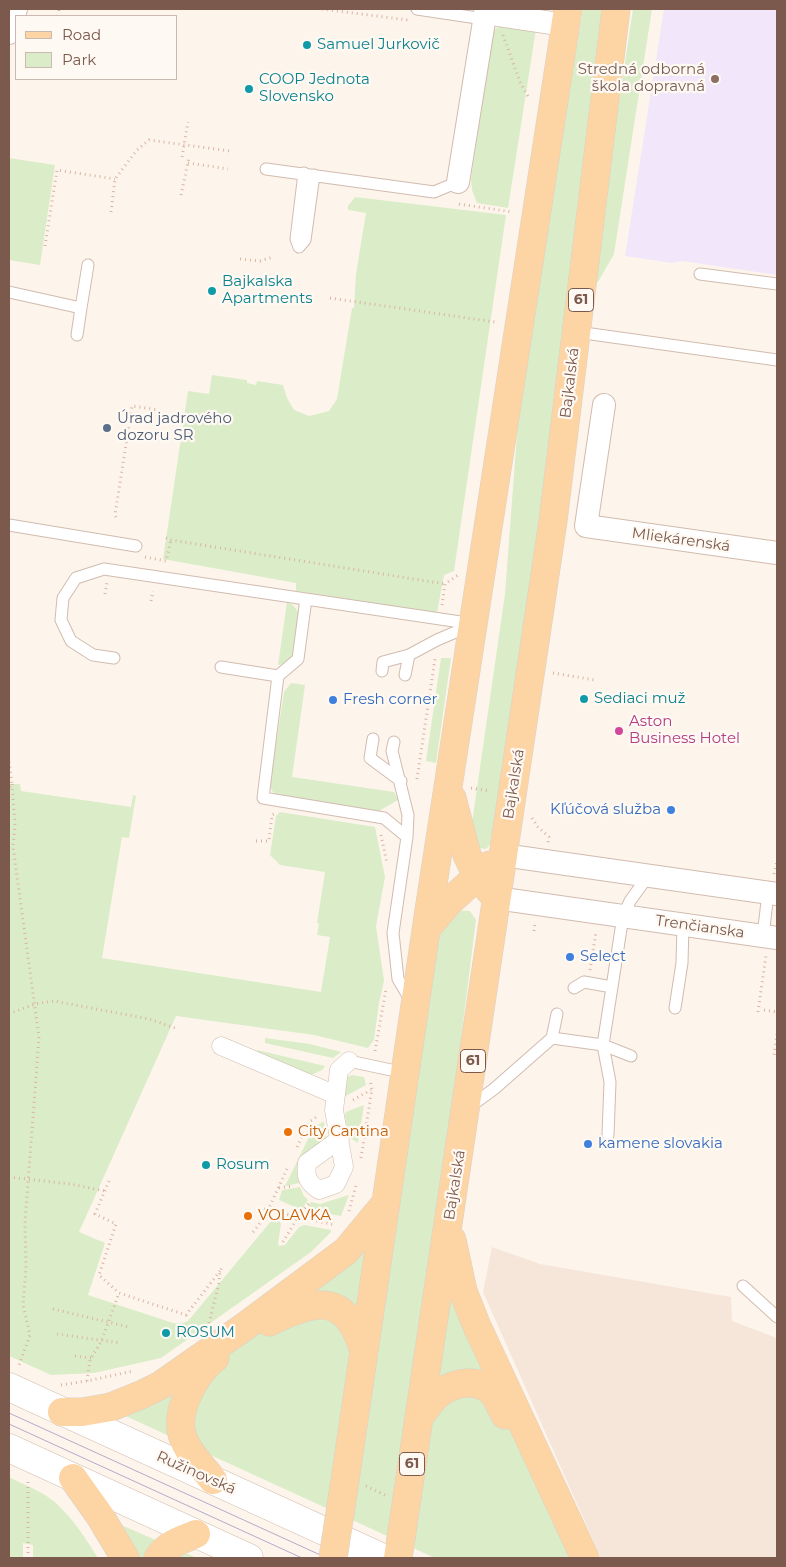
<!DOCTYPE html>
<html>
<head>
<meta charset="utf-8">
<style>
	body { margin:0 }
	#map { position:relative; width:786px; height:1567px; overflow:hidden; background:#fdf5eb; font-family:Montserrat,sans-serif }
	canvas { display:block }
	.frame { position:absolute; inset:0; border:10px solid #7b594c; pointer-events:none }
	.legend { position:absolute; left:15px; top:15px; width:162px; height:65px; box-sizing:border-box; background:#fff9f3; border:1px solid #cab9b0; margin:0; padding:6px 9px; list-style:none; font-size:15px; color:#7b594c }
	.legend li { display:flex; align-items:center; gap:10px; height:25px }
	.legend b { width:25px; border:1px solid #cab9b0 }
</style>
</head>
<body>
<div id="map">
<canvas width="786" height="1567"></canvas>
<div class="frame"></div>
<ul class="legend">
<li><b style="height:6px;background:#fdd4a3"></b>Road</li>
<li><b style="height:14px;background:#daedc8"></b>Park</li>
</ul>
</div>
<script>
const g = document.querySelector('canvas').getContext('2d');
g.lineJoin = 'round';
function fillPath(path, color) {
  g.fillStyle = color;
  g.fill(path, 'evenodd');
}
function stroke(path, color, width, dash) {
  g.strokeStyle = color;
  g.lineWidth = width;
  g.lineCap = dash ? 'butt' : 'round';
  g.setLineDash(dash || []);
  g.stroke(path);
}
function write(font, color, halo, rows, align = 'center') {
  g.font = font + ' Montserrat,sans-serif';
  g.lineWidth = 4.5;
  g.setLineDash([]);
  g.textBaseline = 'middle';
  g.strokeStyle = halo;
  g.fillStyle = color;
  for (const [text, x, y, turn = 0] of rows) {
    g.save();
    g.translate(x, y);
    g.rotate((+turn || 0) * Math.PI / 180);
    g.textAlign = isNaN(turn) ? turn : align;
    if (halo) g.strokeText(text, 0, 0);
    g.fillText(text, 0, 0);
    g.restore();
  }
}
fillPath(new Path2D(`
	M492,1247L540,1264L731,1297L732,1321L777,1338V1558H601L483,1292Z`), '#f6e6d9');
fillPath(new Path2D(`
	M664,9H777V275L682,261L672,263L625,256Z`), '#f2e7fa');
fillPath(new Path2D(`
	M583,9H605L542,522L495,839L486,849L479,848L471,830L505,594L519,408L562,133Z
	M633,9H652L614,254L598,282L592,281Z
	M499,26L536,29L508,208L477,203L472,190L471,179L493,31Z
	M9,158L55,165L40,265L9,260Z
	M355,197L506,215L454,571L444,575L437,613L296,591V583L163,559L188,391L209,394L212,375L247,380V383L256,385L257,381L283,385L287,398L294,410L309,416L329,411L337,399L352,308H354L356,274L366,213L348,210V206Z
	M287,602L293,605L299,613L294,653C291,660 285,665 278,665Z
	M441,658H451L436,763L426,761Z
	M291,683L305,685L292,777L394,792L398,800L379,811L278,796L272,791L270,784L284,692Z
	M9,784H20L21,791L131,807L133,795L136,796L129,838L122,837L102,958L321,992L330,937L317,935L319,923H317L325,872L280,865L270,855L276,816L280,812L375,827L385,877L376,926L384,981L379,1003L374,1040L368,1048L314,1035L176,1016L79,1232L105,1243L88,1295L173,1323L180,1324L188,1321L272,1220L279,1221L281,1224L278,1244L279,1246L285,1245L299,1227L304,1225L331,1230V1232L311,1252L161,1358L94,1373L51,1375L9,1356Z
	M457,910L470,911L476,920L435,1245L575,1558H435L119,1413L395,1220L438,934Z
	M265,1038L310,1044L341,1052L333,1058L265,1043Z
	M257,1050L325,1066L322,1070L311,1075L257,1053Z
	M352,1075L364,1077L366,1085L342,1098L345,1078Z
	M364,1105L358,1143L349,1137L345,1116L346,1112Z
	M323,1122H324L326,1140L303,1162L300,1183L285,1186L314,1127Z
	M300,1187L304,1196L308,1200L301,1210L279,1200L282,1190Z
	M349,1195L341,1216L306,1210L311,1202L320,1204Z
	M9,1477C25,1485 44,1492 57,1504C74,1520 86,1539 98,1558H35L33,1557V1545L23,1543V1558H9Z
	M112,1521L197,1558H130Z`), '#daedc8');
const service = new Path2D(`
	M417,9L484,19
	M266,169L434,192L458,182
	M304,173L296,239L299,247L305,240L314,175
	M700,274L777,284
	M9,292L81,308L88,265
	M577,332L777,360
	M77,335L81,308
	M9,525L136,546
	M114,658L93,655L71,641L61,620L63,598L76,578L104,569L474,624
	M221,667L278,676L298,659L306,599
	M382,671L383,662L409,655
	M405,675L409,655L437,640L472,625
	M278,676L263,798L384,818L407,837
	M373,739L370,758L401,781
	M394,742L392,751L408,815L407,837L393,933L398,979L411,1001
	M763,936L768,893
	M574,988L584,982L612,987
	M675,1008L682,963L683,925
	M552,1038L557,1014
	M631,1056L603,1045L623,916L630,901L648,876
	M349,1061L405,1073
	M468,1108L494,1089L552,1038L603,1045L610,1082L608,1135
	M743,1286L777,1317`);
const pedestrian = new Path2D(`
	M221,1046L336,1095
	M340,1139L307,1163C305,1177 308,1183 319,1190L336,1184L344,1167L334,1110L339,1070L349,1061`);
const minor = new Path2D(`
	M485,13L565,25
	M9,33L16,9
	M458,182L486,9
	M604,405L586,526L777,553
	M503,855L777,894
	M496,898L777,938`);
const tertiary = new Path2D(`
	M9,1387L383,1558
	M9,1448L249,1558`);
const primary = new Path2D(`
	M452,798L467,855L477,876L496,898
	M427,928L449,902L490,865
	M452,1240L463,1291L476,1324L585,1558
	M269,1322C315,1299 346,1291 364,1351
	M62,1412H82L111,1407L143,1394L161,1385L244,1327L346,1251L385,1204
	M420,1416C426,1408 432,1399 440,1393C456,1381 480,1378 494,1394C498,1400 501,1408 505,1415
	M73,1478L100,1516L125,1558
	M213,1480C186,1448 168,1431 191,1388C198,1376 203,1367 215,1358
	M344,1487L429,910L568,9
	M158,1558C168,1544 180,1540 196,1534
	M398,1558L553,521L616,9`);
stroke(service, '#d2bbaf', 13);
stroke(pedestrian, '#d2bbaf', 19);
stroke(minor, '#d2bbaf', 24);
stroke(tertiary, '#d2bbaf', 29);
stroke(primary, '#dad1cd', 29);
stroke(new Path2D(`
	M322,9L408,20
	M58,16L59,9
	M503,35L520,82L529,98
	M182,157L188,122
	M188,163L228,169
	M181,195L189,157
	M459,204L512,212
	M111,212L115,179L137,150L149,140L230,151
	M45,246L57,170L115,179
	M240,259L260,261L273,257
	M330,298L495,322
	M116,517L115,515L132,406L159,410
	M166,538L171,540L445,584
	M145,557L166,561L171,540
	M105,594L107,582
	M151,601L153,591
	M442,605L445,584L458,575
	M553,673L595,680
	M9,762L12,784L9,788
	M417,779L435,659
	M12,784L15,825L13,847L39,1037L25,1223L26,1269L23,1305L30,1335L18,1368
	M471,788L490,791
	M532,818L538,827L549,837L548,843
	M381,835L387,863
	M256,841H269L272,815L274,814
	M774,874L777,861
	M534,931L535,923
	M590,970L596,932
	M764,1010L777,1012
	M758,1012L766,955
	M9,1014L35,1004L54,1001L149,1019L178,1029
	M777,1034L774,1056H777
	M375,1051L386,989
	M353,1100L371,1090
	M297,1147L309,1122L318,1116
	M361,1158L372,1089L370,1080
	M287,1169L268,1210L335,1225
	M9,1177L70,1184L105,1191
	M109,1181L95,1214L116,1224L99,1275L119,1293L186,1315L220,1271
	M279,1188L292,1186
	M349,1211L356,1186
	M253,1232L258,1226L268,1210L264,1209
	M283,1242L298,1217L309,1203
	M53,1309L129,1327
	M209,1323L219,1283L220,1271L223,1266
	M57,1334L121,1343
	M75,1356L91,1358
	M87,1381L90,1360L102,1340L119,1293
	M61,1385L87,1381L133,1371
	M366,1486L385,1495
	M28,1558V1482`), '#dab4a4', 3, [1, 4]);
stroke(service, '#fff', 11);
stroke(pedestrian, '#fff', 18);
stroke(minor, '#fff', 22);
stroke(tertiary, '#fff', 28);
stroke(primary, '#fdd4a3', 28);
stroke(new Path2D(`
	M9,1413L327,1558
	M9,1424L302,1558`), '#b7a7ca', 1);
const primaryBridge = new Path2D(`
	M333,1558L344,1487`);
stroke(primaryBridge, '#dad1cd', 29, []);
stroke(primaryBridge, '#fdd4a3', 28);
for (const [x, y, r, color] of [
	[307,45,5,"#0f9aa8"],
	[715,79,5,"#8d6e63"],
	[249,89,5,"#0f9aa8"],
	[212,291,5,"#0f9aa8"],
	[107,428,5,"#5c6f8a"],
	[584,699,5,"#0f9aa8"],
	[333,700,5,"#3f7fe0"],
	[619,731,5,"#d1479c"],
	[671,810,5,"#3f7fe0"],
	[570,957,5,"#3f7fe0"],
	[288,1132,5,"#e8710a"],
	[588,1144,5,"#3f7fe0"],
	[206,1165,5,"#0f9aa8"],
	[248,1216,5,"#e8710a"],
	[166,1333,5,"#0f9aa8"]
]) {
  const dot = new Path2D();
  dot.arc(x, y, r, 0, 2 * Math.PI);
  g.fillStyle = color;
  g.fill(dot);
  stroke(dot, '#fff9f3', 2);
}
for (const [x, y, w] of [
	[581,300,25],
	[473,1061,25],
	[412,1464,25]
]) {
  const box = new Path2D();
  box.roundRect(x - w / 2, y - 11.5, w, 23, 4);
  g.fillStyle = '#fff9f3';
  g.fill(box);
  stroke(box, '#7b594c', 1);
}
write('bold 14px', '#7b594c', null, [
	["61",581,300],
	["61",473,1061],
	["61",412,1464]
]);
write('15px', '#0d838f', '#fff9f3', [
	["Samuel Jurkovič",317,45],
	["COOP Jednota",259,80],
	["Slovensko",259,97],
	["Bajkalska",222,282],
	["Apartments",222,299],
	["Sediaci muž",594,699],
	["Rosum",216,1165],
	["ROSUM",176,1333]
], 'left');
write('15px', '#785e54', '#fff9f3', [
	["Stredná odborná",705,70],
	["škola dopravná",705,87]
], 'right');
write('15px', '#7b594c', '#fff9f3', [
	["Bajkalská",570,383,-83],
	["Mliekárenská",681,540,8],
	["Bajkalská",514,784,-81],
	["Trenčianska",700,927,8],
	["Bajkalská",455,1185,-81],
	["Ružinovská",196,1473,24]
]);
write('15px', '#4e5e75', '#fff9f3', [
	["Úrad jadrového",117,419],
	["dozoru SR",117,436]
], 'left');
write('15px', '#366cbe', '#fff9f3', [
	["Fresh corner",343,700],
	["Kľúčová služba",661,810,"right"],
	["Select",580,957],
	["kamene slovakia",598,1144]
], 'left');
write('15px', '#b23c85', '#fff9f3', [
	["Aston",629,722],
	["Business Hotel",629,739]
], 'left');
write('15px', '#c56008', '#fff9f3', [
	["City Cantina",298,1132],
	["VOLAVKA",258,1216]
], 'left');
</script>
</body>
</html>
